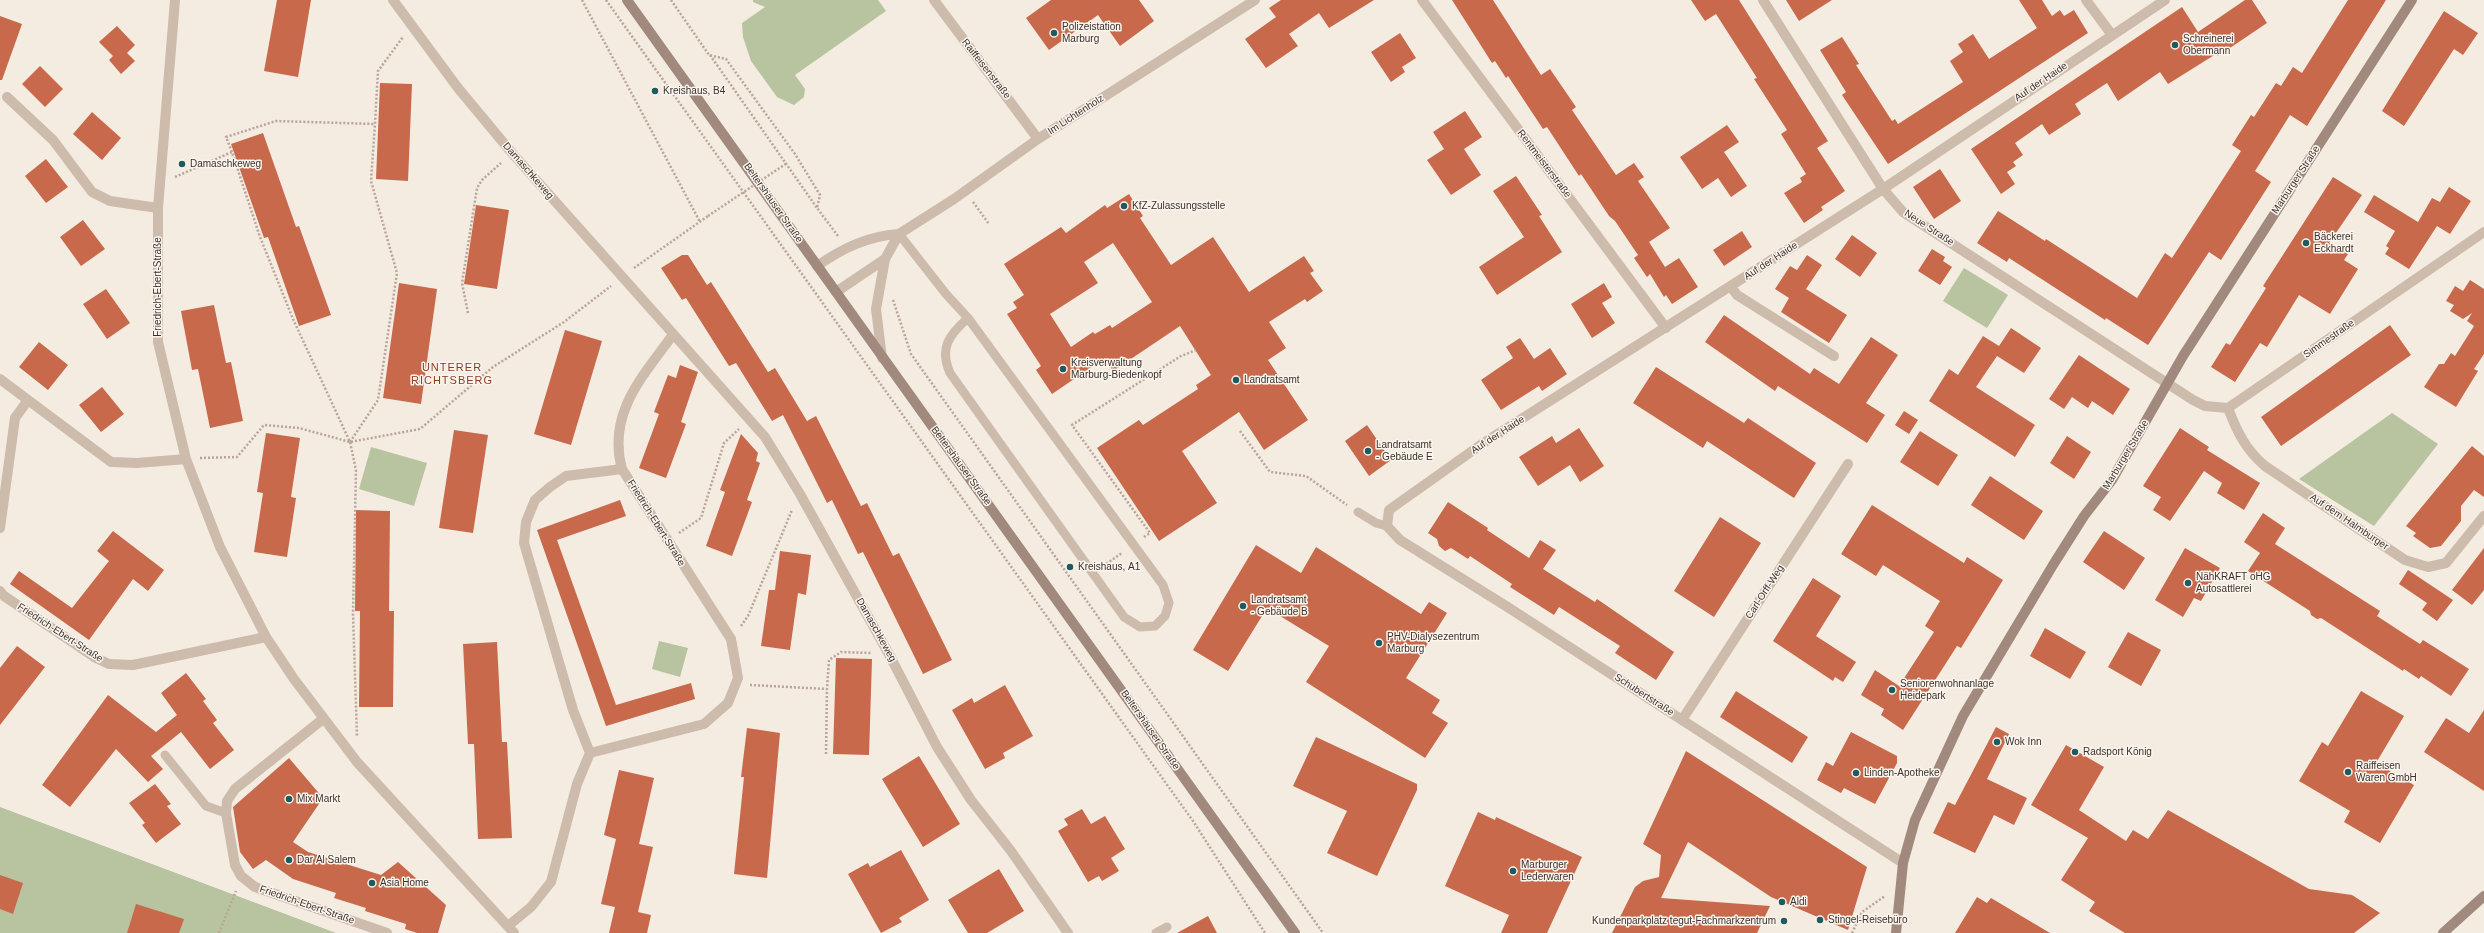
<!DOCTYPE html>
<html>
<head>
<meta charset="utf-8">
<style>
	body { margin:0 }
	canvas { display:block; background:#f4ebe1 }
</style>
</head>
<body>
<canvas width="2484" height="933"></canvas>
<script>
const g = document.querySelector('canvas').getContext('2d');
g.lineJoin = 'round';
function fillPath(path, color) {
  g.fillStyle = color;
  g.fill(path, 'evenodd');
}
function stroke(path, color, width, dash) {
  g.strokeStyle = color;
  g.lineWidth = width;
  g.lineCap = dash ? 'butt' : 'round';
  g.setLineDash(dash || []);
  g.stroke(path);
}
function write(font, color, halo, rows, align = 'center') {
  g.font = font + ' Helvetica,sans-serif';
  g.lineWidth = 3;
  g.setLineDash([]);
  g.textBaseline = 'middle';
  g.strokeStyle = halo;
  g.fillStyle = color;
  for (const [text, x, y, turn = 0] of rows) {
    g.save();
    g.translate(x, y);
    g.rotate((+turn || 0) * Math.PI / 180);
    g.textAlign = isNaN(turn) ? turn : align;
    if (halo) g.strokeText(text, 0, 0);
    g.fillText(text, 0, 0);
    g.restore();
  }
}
fillPath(new Path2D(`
	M753,0H878L886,11L795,75L805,89L804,97L794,105L777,97L751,61L743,37L742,23L765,7L753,2Z
	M1964,268L2008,295L1987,328L1943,301Z
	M2392,413L2438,444L2374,526L2299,479Z
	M371,447L427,463L414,506L359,489Z
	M659,641L688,648L680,677L652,669Z
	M0,807L336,933H0Z`), '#b8c4a0');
fillPath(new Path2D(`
	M277,0H311L298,77L264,71Z
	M1051,0H1139L1154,21L1120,46L1098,15L1049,50L1026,18Z
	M1281,0H1374L1329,28L1319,13L1289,34L1298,46L1266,68L1245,39L1276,17L1269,8Z
	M1452,0H1493L1541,75L1550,69L1576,107L1572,110L1616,175L1634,163L1644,177L1638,181L1670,228L1649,242L1665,267L1679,258L1698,287L1672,304L1666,295L1664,297L1650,274L1647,277L1634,258L1638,255L1615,221L1609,216L1581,174L1579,176L1547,127L1543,129L1508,76L1506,78L1495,61L1492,63Z
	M1691,0H1739L1828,141L1817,148L1845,191L1821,207L1823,210L1804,223L1784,193L1802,182L1800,178L1806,174L1781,134L1787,130L1754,79L1757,78L1716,14L1705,21Z
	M1786,0H1832L1799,21Z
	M2019,0H2042L2052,16L2060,10L2064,16L2074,10L2088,33L1888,164L1842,95L1846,92L1820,50L1842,37L1859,64L1856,65L1892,121L1895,119L1898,124L1963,82L1950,61L1963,52L1958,44L1973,34L1989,59L2037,28Z
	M2245,0H2252L2267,23L2218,56L2216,54L2168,84L2160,72L2118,101L2107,83L2075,104L2081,114L2049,135L2042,124L2015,143L2023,155L2013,162L2016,166L2007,172L2015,184L2001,194L1971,149L2182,7L2198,32Z
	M2348,0H2386L2307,126L2290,115L2255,171L2271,182L2221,260L2209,252L2148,345L2106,318L2105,320L2009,258L2007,262L1977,243L1998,211L2045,241L2046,239L2137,298L2165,253L2172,258L2241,151L2232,145L2251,115L2254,117L2276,83L2281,86L2293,67L2302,73Z
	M2444,11L2478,33L2463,55L2454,49L2404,126L2382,111Z
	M0,16L22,24L2,80H0Z
	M117,26L135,45L127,53L135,61L121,74L109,60L113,56L99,42Z
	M1400,33L1416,58L1402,67L1405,72L1391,82L1371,52Z
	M40,66L63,89L45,107L22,84Z
	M380,83L412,84L408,181L376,179Z
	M1465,111L1482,137L1464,149L1481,175L1451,195L1427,160L1444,149L1433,132Z
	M92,112L121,138L102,160L73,134Z
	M1727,125L1739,142L1724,152L1747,186L1731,197L1718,178L1702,189L1680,157Z
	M263,133L296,227L299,226L331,315L299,326L268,237L264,238L231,144Z
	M46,159L68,187L46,203L25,176Z
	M1940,169L1961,201L1934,219L1913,187Z
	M1516,176L1542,215L1539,216L1562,252L1497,295L1479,267L1524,237L1493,191Z
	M2333,177L2362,195L2329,243L2348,254L2344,260L2358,269L2330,314L2299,295L2267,347L2260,343L2235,382L2211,367L2226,343L2230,345L2266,288L2263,286Z
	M2449,187L2471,201L2450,234L2437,226L2409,269L2385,254L2389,248L2386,246L2395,231L2364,212L2374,195L2418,222L2432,198L2440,202Z
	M1129,194L1143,216L1140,218L1171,265L1213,237L1249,292L1304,256L1314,271L1310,273L1323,291L1307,302L1305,299L1269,322L1286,348L1268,360L1308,420L1264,450L1239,412L1182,451L1217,503L1159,541L1097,448L1139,420L1143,425L1198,389L1196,385L1211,375L1180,326L1113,371L1105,358L1052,394L1036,370L1041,366L1007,314L1017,308L1013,302L1024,295L1004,264L1061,227L1066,233L1105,205L1107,208ZM1113,243L1152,302L1112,328L1110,325L1095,334L1093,332L1071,347L1050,314L1098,283L1084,262Z
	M476,205L509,210L497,289L464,284Z
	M83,220L105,249L81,266L60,237Z
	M1742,231L1752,247L1724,266L1713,250Z
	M1852,235L1877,253L1860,277L1835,259Z
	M1932,249L1945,257L1943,261L1952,267L1940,285L1918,271Z
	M682,255H688L707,285L711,282L768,372L775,368L807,421L816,416L861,506L867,503L893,556L899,553L952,660L923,674L863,552L858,554L832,500L827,503L783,415L772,421L736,363L729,366L686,298L682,300L661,268Z
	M1807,255L1822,265L1806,289L1847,315L1829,343L1781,312L1789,298L1775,289L1790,266L1797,270Z
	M2470,280L2484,289V354L2474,369L2478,371L2456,407L2424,387L2439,364H2444L2451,353L2455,356L2474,326L2467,321L2472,313L2463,319L2450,311L2454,305L2446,301L2455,286L2463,291Z
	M399,283L437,289L421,404L383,398Z
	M1604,283L1612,297L1602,303L1615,323L1592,338L1571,304Z
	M106,289L130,323L107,339L83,304Z
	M214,305L226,363L231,362L243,421L210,428L198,369L192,370L181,311Z
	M1724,315L1810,374L1814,368L1839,384L1871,337L1898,355L1866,403L1885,415L1867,443L1778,386L1775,391L1705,342Z
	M2390,325L2411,355L2281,446L2261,417Z
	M2011,328L2041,348L2024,373L1997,356L1976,387L2035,425L2015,457L1929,401L1949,369L1958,375L1983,336L1999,346Z
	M565,330L602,341L571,445L534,434Z
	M1520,338L1534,359L1550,348L1567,374L1542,391L1539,386L1501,410L1481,380L1513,358L1506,347Z
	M39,342L68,365L48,390L19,367Z
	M2079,355L2130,389L2113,415L2092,401L2088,408L2072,397L2064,409L2049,399Z
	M680,365L698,372L681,422L686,424L666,478L639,468L659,414L654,412L668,375L676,378Z
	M1656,367L1744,423L1748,418L1816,463L1794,498L1707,441L1703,448L1633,403Z
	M102,387L124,414L101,432L79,405Z
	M1904,411L1918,420L1909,434L1895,425Z
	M1367,425L1391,460L1369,476L1345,441Z
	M1579,428L1604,466L1580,482L1570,465L1538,486L1519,457L1552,436L1556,443Z
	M2180,428L2209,447L2207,450L2260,483L2244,510L2217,493L2222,483L2204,471L2170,521L2153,510L2161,497L2143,486Z
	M454,430L488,435L473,533L439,528Z
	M1920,431L1958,455L1938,486L1900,462Z
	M266,433L300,438L291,497L296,498L287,557L254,552L263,493L257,492Z
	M741,434L758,453L756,461L760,463L747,500L752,502L732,556L706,546L725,492L720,490Z
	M2067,436L2091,452L2074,479L2050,463Z
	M2472,446L2484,456V497L2474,490L2461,506V521L2441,546L2430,548L2413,536L2416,533L2406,526Z
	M1990,476L2043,511L2024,540L1971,505Z
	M620,500L626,516L557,540L616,705L691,683L695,699L606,726L537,530Z
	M1448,502L1488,528L1487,530L1529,558L1540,540L1556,550L1543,569L1595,602L1597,599L1674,652L1656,680L1615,653L1620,646L1559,607L1554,615L1510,587L1512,584L1470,556L1468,559L1451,548L1445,551L1439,546L1437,539L1428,533Z
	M1872,505L1964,563L1967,557L2003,580L1961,648L1957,646L1903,730L1881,715L1884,709L1861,695L1875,670L1899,686L1934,632L1925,626L1940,601L1883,565L1876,576L1841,554Z
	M356,510L390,511L389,611H394L393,707H359L360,611H355Z
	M2263,513L2285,528L2275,544L2380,611L2377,616L2406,635L2420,644L2423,640L2469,669L2451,696L2421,676L2419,679L2404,669L2403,671L2321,618L2317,619L2311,615L2310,611L2248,571L2260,553L2244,542Z
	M1720,517L1761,543L1714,617L1674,591Z
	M113,531L164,570L148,591L133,579L89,640L10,584L19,571L72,608L109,561L97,551Z
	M2104,531L2145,558L2124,590L2083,562Z
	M1256,545L1301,573L1316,547L1421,614L1429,602L1447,613L1406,678L1440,700L1432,713L1448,723L1425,758L1306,682L1329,646L1267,608L1228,671L1193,650Z
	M2185,548L2220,568L2201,601L2194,598L2183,617L2155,600Z
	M2484,548V590L2472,605L2452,590Z
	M780,551L811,555L806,595L798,593L790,650L761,646L769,590H775Z
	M2408,570L2453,600L2437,621L2422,610L2427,603L2399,584Z
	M1813,578L1841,596L1816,636L1856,662L1843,682L1835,677L1833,681L1773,641Z
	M2045,628L2086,652L2070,679L2030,656Z
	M2128,632L2161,650L2141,686L2108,667Z
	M497,642L502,742H507L512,838L478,839L474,744H468L463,644Z
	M17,646L45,667L0,725V668Z
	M836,658L872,659L869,755L833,754Z
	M186,673L206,699L203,701L217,720L213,723L234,750L210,769L181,732L151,756L163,769L148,782L116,749L70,807L42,785L108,695L156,732L177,715L161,693Z
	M1005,685L1033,736L1003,753L1005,758L985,769L952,710L972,698L974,703Z
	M1736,691L1808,737L1792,763L1720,717Z
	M2361,691L2404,716L2376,763L2414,785L2380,843L2344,822L2350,811L2299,781L2322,742L2328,746Z
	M2484,710V791L2424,752L2446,718L2469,733Z
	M1996,727L2009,734L1987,779L2027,798L2014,825L1994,815L1975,853L1933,833L1948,802L1955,805Z
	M747,728L780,733L767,878L734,874L744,777H741Z
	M1851,732L1897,756V763L1875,804L1844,788L1841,793L1817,780L1826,762L1833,766Z
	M1316,737L1417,784V790L1377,876L1327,853L1347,811L1293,786Z
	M2066,745L2104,767L2079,810L2126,841L2133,830L2148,839L2168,810L2309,889L2352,895L2380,913L2354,933H2125L2089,911L2095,902L2061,880L2088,838L2031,805Z
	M1686,751L1867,867L1848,930L1771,897L1688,842L1661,898L1770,906L1757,933H1612L1635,887L1643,881L1659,877L1661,855L1643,844Z
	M919,756L960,824L923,847L882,779Z
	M289,758L323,798L293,842L308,852L381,875L398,862L446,905L438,933H417L405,929L406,924L365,911L366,908L334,898L336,893L293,879L266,860L253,869L240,852L233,807Z
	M619,770L654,778L639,844L653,847L638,912L651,915L647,933H609L615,907L601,904L616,839L604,835Z
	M155,784L171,804L167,806L181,824L156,843L142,825L145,823L129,803Z
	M1082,809L1091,824L1105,816L1125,849L1111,858L1119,871L1102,881L1099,876L1088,882L1058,831L1068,825L1064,819Z
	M1478,812L1495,820L1496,817L1582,857L1547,933H1501L1509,915L1445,886Z
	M901,850L929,900L899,918L902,922L881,933L848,874L868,863L870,867Z
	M999,869L1024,911L987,933H968L948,900Z
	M0,875L23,883L13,914L0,909Z
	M1977,897L1987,903L1991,898L2050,933H1955Z
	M136,904L184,919L179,933H127Z
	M1208,916L1217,933H1177Z`), '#c8694b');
stroke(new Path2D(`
	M582,0L700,222
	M606,0L1193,821L1265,933
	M671,0L709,55L726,59L795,154L820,195L817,208L838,236
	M710,55L817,208
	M232,152L226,137L276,121L375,124L378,71L403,37
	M175,177L232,152L260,237L293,319L350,442L356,470L353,614L357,737
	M973,202L989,224
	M634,268L708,216
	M893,300L911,354L1323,933
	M468,313L462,283L477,188L482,180L501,163
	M1240,431L1270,472L1306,476L1347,505
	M350,442L378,400L397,273L371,181L375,124
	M200,458L237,457L264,425L299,428L350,442L420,429L493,367L564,322L611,286
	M679,533L701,518L724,443L739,429
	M1144,537L1150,533L1072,425L1181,356L1196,350
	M1103,566L1122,553
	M741,626L748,616L792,510
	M750,685L827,689L829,660L841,652L871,653
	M826,754L827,689
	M219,933L236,891
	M1852,933L1862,912L1885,896`), '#b9a596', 2.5, [2, 2]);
stroke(new Path2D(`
	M899,234L946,294L968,318L1163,585L1169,603L1165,616L1155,626L1140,627L1124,617L950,373C939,348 949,335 968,318
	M1358,512L1376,523L1387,526
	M165,755L206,806L226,813
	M1156,933L1167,927`), '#cdbbac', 9);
stroke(new Path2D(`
	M175,0L158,208V342L186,459L220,547L266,637L294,679L357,762L514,933
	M393,0L458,88L512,153L765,437L800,494L891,658L937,747L971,800L1011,851L1068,933
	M934,0L1038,139
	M1422,0L1666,328
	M1763,0L1883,189L1903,212L2193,400L2205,406L2228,408L2484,232
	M2086,0L2112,35
	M7,97L53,140L92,192L110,201L158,208
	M817,266C843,248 868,236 899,234
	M1731,287L1737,295L1834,356
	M836,292L885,259
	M882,358L876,309L885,259L899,234L954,199L1038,139L1255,0
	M0,379L28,400
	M2228,408C2237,432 2246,450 2265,466L2405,560L2428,567L2446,563L2484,516
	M0,528L15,418L28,400L111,462L137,463L186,459
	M0,591L4,596L96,658L109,664L133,665L266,637
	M323,719L235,789L227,801L226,813L235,865L241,876L255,887L387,933
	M1682,720L1848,464
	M590,753L704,724L728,703L738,678L731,639L622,469C607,414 642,377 672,336
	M1903,863L1506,606L1400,540L1387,526L1389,510L1482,444L1883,189L2165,0
	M508,926L531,907L551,882L577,784L590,753L573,710L524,543L526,522L535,500L550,487L566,476L622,469`), '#cdbbac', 10);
stroke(new Path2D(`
	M627,0L1295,933
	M1896,933L1903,863L1915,820L1963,716L2053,565L2084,516L2112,480L2183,356L2412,0
	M2443,933L2484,896`), '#a18a7d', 10);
stroke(new Path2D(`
	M708,216L787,163`), '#b9a596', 2.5, [2, 2]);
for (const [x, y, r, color] of [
	[1054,33,4,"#1f5a5e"],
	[2175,45,4,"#1f5a5e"],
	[655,91,4,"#1f5a5e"],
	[182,164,4,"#1f5a5e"],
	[1124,206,4,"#1f5a5e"],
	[2306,243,4,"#1f5a5e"],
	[1063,369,4,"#1f5a5e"],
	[1236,380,4,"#1f5a5e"],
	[1368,451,4,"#1f5a5e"],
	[1070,567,4,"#1f5a5e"],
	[2188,583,4,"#1f5a5e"],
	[1243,606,4,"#1f5a5e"],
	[1379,643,4,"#1f5a5e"],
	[1892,690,4,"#1f5a5e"],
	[1997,742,4,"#1f5a5e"],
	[2075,752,4,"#1f5a5e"],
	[2348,772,4,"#1f5a5e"],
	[1856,773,4,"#1f5a5e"],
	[289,799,4,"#1f5a5e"],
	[289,860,4,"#1f5a5e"],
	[1513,871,4,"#1f5a5e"],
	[372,883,4,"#1f5a5e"],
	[1782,902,4,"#1f5a5e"],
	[1820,920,4,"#1f5a5e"],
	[1784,921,4,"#1f5a5e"]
]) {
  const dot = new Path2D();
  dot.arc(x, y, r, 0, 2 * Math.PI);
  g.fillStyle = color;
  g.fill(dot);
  stroke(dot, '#fbf5ee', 1.5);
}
write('10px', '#3b302b', '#fbf5ee', [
	["Polizeistation",1062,27],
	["Marburg",1062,39],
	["Schreinerei",2183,39],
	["Obermann",2183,51],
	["Kreishaus, B4",663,91],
	["Damaschkeweg",190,164],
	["KfZ-Zulassungsstelle",1132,206],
	["Bäckerei",2314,237],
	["Eckhardt",2314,249],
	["Kreisverwaltung",1071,363],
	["Marburg-Biedenkopf",1071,375],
	["Landratsamt",1244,380],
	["Landratsamt",1376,445],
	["- Gebäude E",1376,457],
	["Kreishaus, A1",1078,567],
	["NähKRAFT oHG",2196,577],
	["Autosattlerei",2196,589],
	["Landratsamt",1251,600],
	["- Gebäude B",1251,612],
	["PHV-Dialysezentrum",1387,637],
	["Marburg",1387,649],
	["Seniorenwohnanlage",1900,684],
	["Heidepark",1900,696],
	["Wok Inn",2005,742],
	["Radsport König",2083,752],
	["Raiffeisen",2356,766],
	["Waren GmbH",2356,778],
	["Linden-Apotheke",1864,773],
	["Mix Markt",297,799],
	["Dar Al Salem",297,860],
	["Marburger",1521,865],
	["Lederwaren",1521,877],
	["Asia Home",380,883],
	["Aldi",1790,902],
	["Stingel-Reisebüro",1828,920],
	["Kundenparkplatz tegut-Fachmarkzentrum",1776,921,"right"]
], 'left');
write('10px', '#3b302b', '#fbf5ee', [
	["Raiffeisenstraße",986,69,52],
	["Auf der Haide",2041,82,-34],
	["Im Lichtenholz",1076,115,-33],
	["Rentmeisterstraße",1544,164,53],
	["Damaschkeweg",528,171,49],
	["Marburger Straße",2296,180,-57],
	["Beltershäuser Straße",773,203,55],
	["Neue Straße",1929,228,33],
	["Auf der Haide",1771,261,-33],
	["Friedrich-Ebert-Straße",158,287,-90],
	["Simmestraße",2329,339,-35],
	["Auf der Haide",1498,435,-33],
	["Marburger Straße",2126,455,-59],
	["Beltershäuser Straße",961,466,54],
	["Auf dem Halmburger",2349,522,34],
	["Friedrich-Ebert-Straße",656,523,58],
	["Carl-Orff-Weg",1765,592,-57],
	["Damaschkeweg",876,630,61],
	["Friedrich-Ebert-Straße",60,633,33],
	["Schubertstraße",1644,695,33],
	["Beltershäuser Straße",1150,730,55],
	["Friedrich-Ebert-Straße",307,905,19]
]);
g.letterSpacing = '1px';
write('11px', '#8c3b22', '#fbf5ee', [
	["UNTERER",452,368],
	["RICHTSBERG",452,381]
]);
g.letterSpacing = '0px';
</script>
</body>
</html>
